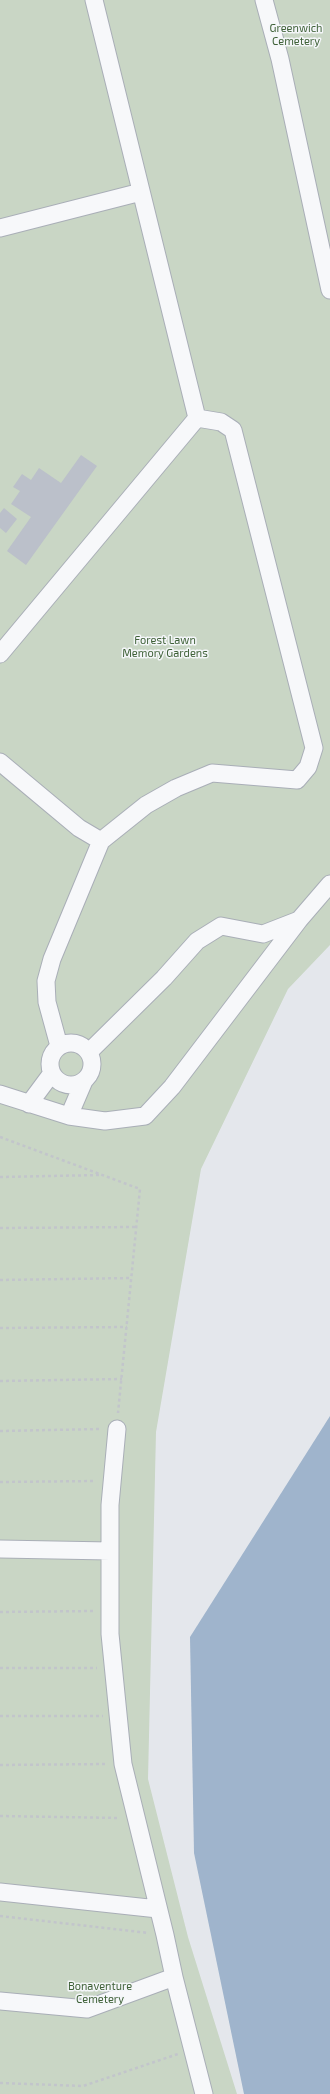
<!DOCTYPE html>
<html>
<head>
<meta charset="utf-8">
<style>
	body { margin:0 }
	canvas { display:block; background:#e4e7ec }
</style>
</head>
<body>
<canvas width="330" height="2094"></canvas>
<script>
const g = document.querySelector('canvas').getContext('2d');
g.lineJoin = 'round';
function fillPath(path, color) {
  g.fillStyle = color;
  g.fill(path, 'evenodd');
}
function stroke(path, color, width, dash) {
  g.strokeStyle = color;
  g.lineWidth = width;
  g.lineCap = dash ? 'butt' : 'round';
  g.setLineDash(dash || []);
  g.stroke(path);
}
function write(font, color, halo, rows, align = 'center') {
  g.font = font + ' "Exo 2",sans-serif';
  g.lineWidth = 3;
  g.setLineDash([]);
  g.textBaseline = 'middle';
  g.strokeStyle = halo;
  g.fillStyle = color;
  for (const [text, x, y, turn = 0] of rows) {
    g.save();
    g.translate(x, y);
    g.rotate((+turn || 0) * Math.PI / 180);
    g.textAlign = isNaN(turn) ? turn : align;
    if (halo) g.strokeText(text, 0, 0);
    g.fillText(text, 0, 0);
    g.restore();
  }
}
fillPath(new Path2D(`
	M0,0H330V945L288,989L201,1169L156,1432L148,1779L188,1937L237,2094H0Z`), '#c9d6c5');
fillPath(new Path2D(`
	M330,1416V2094H244L194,1853L190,1637Z`), '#9fb4cc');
fillPath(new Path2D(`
	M81,455L97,466L26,565L7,551L31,517L11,504L20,491L13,487L22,474L31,480L39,468L61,483Z
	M4,508L17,519L6,533L0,528V513Z`), '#bbc0ca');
const minor = new Path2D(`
	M264,0L280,59L330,290
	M0,228L141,192
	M0,654L197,418L94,0
	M0,762L79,828L101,841
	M50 1064a21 21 0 1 1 42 0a21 21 0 1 1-42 0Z
	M59,1046L47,1002L46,981L52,959L101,841L146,805L176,788L212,773L297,780L308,767L314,748L233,430L221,422L197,418
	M89,1052L164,978L197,941L221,926L263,934L299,920L330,884
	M0,1094L69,1116L105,1121L145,1116L172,1087L299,920
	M29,1104L52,1073
	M69,1116L84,1081
	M117,1429L110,1505V1634L123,1764L165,1935L174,1977
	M0,1549L110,1551
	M0,1892L158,1909
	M0,2001L87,2009L174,1977L204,2094`);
stroke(minor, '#a9aeb7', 19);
stroke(new Path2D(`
	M0,1137L140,1189L118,1413
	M0,1177L100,1175
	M0,1228L136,1227
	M0,1280L132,1278
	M0,1328L127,1327
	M0,1381L122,1379
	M0,1431L101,1429
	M0,1482L96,1481
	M0,1612L95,1611
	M0,1668H97
	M0,1716H103
	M0,1765L107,1764
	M0,1816L119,1818
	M0,1916L149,1933
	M0,2083L83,2086L178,2054`), '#c2c5cb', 2.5, [3, 3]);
stroke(minor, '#f7f8fa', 17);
write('11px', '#3f6138', '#f4f6f9', [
	["Greenwich",296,28],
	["Cemetery",296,41],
	["Forest Lawn",165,640],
	["Memory Gardens",165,653],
	["Bonaventure",100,1986],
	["Cemetery",100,1999]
]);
</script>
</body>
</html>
